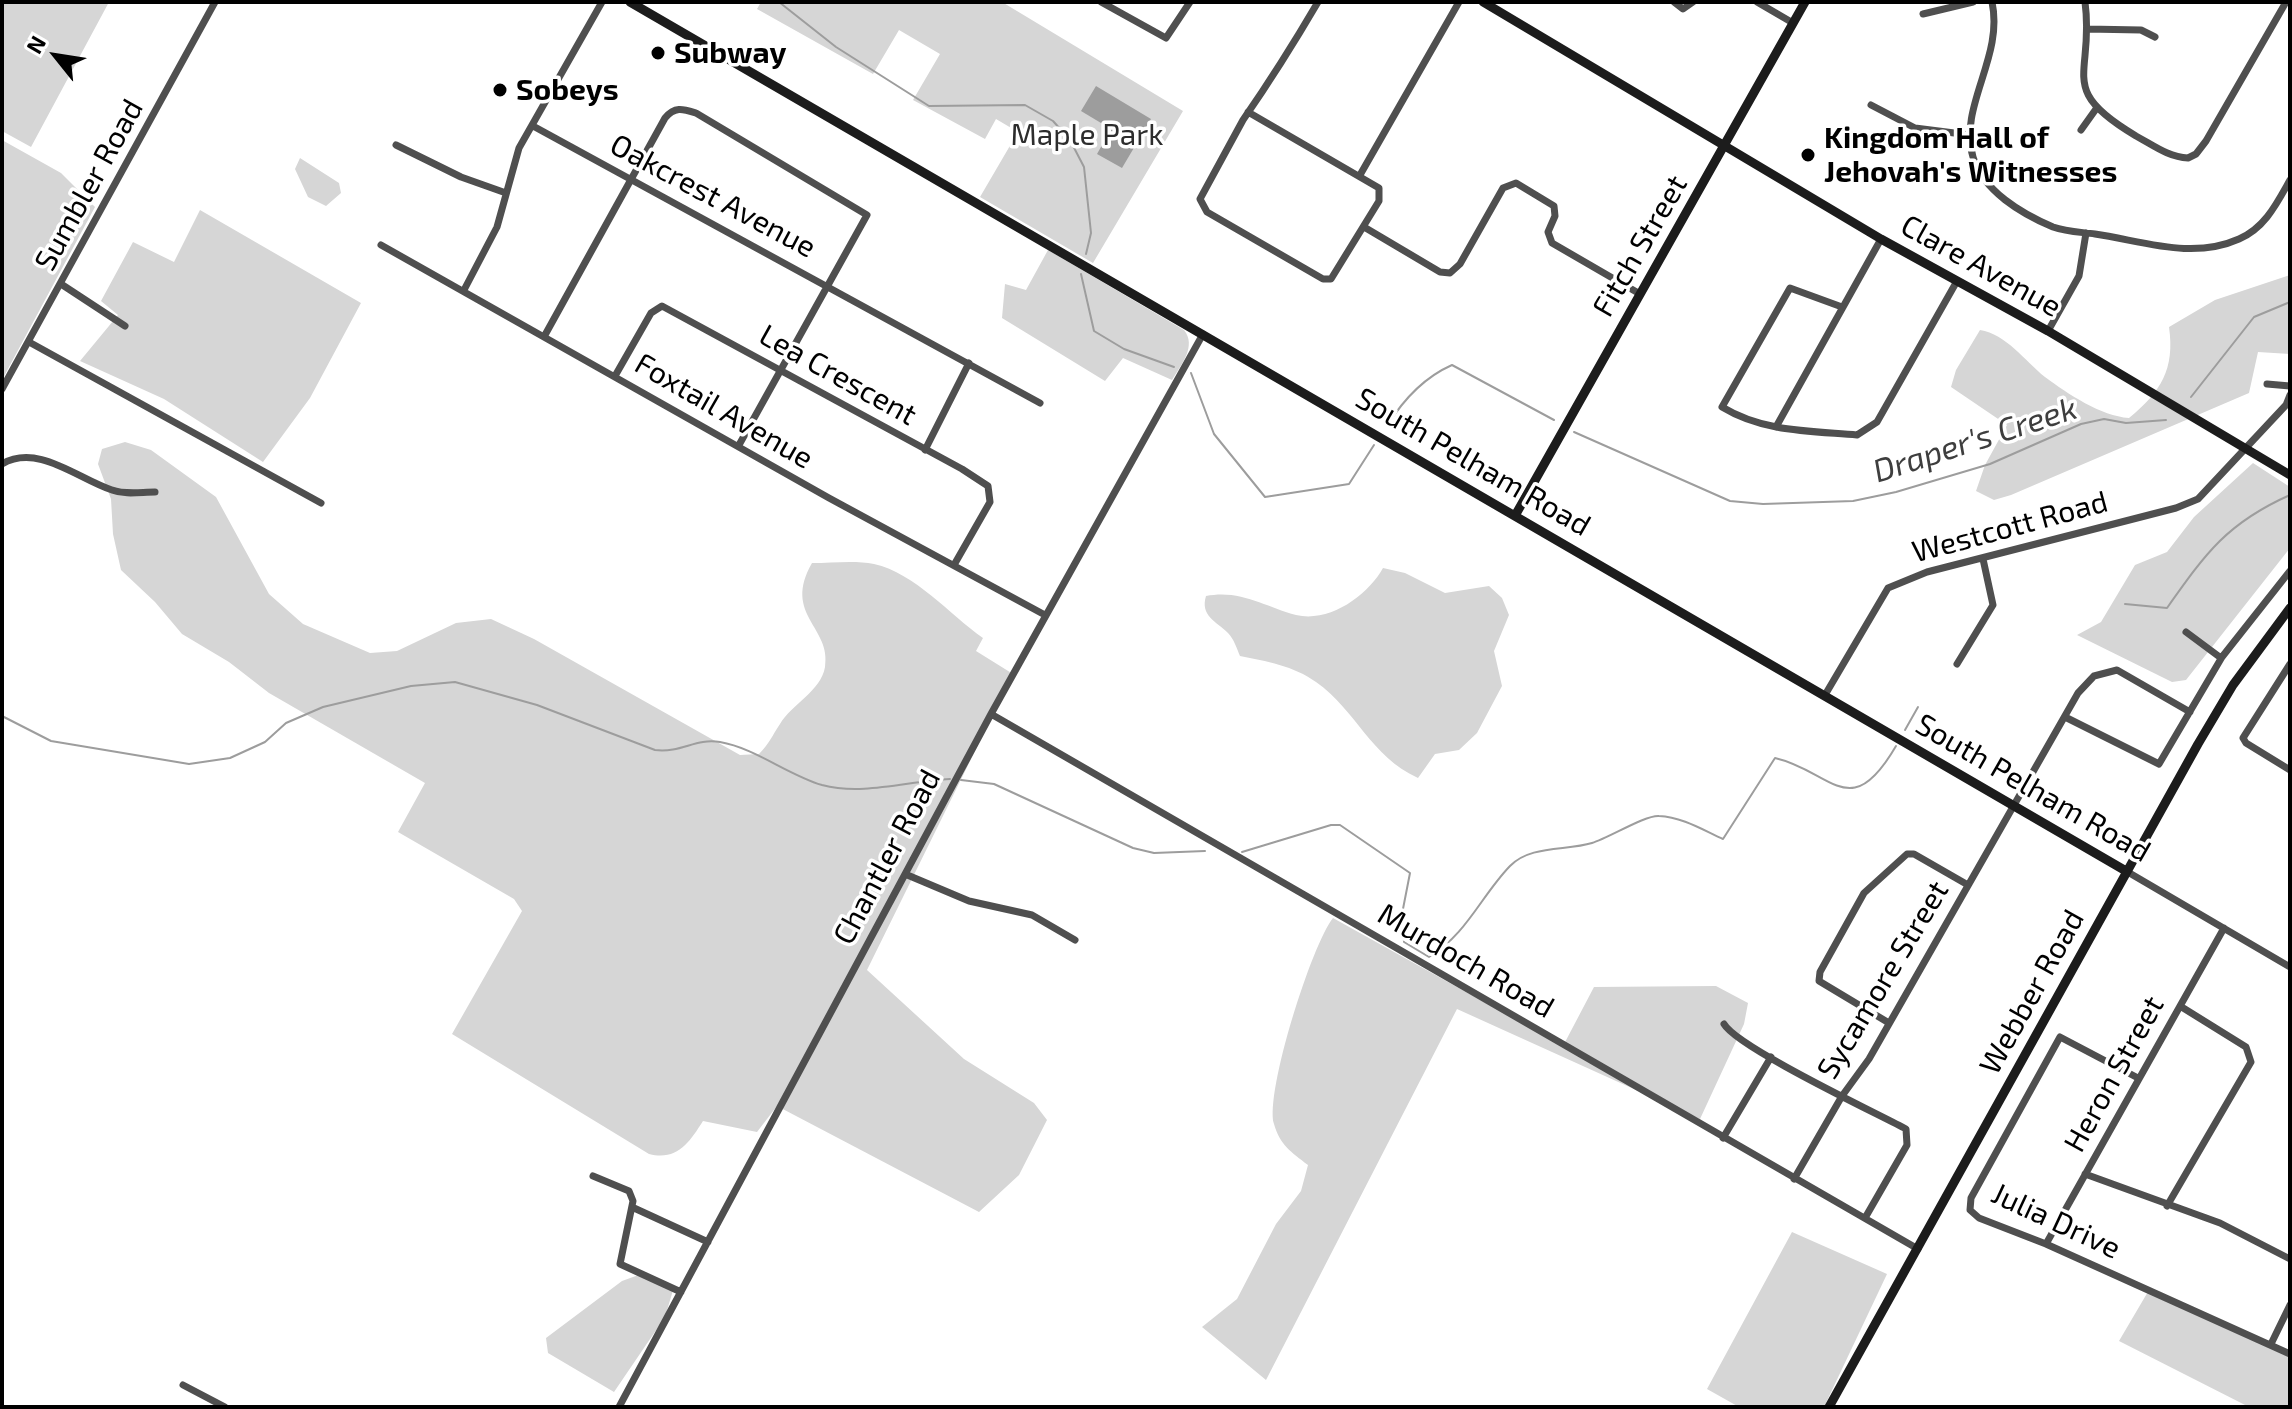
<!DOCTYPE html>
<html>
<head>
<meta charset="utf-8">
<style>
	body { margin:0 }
	#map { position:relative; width:2292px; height:1409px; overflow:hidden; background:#fff; font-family:"Exo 2",sans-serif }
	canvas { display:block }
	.frame { position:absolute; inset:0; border:4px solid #000; pointer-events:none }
	.north { position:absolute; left:16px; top:16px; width:80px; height:80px; -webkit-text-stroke:6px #fff; paint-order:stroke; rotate:300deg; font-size:22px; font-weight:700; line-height:32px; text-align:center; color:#000 }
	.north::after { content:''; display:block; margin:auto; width:28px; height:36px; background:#000; clip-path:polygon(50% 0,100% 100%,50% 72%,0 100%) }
</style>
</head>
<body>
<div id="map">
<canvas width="2292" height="1409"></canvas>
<div class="frame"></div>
<div class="north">N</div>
</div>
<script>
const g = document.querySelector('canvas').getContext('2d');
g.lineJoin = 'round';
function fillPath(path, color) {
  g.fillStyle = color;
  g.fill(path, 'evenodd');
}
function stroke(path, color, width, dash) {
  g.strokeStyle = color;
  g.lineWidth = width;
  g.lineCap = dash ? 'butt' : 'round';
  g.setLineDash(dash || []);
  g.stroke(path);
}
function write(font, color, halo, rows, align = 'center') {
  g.font = font + ' "Exo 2",sans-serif';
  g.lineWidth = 7;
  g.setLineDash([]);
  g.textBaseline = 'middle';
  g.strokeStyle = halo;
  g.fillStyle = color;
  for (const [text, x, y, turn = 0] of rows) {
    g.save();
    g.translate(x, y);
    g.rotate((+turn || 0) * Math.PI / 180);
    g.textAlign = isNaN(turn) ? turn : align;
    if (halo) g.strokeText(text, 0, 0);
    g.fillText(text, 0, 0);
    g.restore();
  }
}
fillPath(new Path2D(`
	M2,2H109L31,147L2,131Z
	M761,2H1002L1183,111L1093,263L980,197L1018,132L996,119L985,139L913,100L940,54L899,30L873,74L757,9Z
	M2,140L61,173L95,207L2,380Z
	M300,158L339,183L341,193L326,206L308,197L295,169Z
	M200,210L361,303L310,398L263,462L164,399L80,361L118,315L101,301L133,242L174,262Z
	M1048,250L1184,330C1197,346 1181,365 1172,380L1123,358L1105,381L1002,318L1005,284L1026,290Z
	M2290,275V354L2258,352L2249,393L2011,495L1994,500L1976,491L1985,465L2007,425L1951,387L1956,370L1980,330C2006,334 2025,361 2045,377C2068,394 2101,416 2129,418C2161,392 2175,369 2169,327L2215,300Z
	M125,442L151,450L216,497L269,594L303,624L370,653L397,651L456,623L491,619L534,639L740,755L759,754C769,744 772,736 780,724C792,704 821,691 825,667C832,627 782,615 812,563C832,563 855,560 874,564C915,573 950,615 983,638L976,651L1013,674L867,970L964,1059L1034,1103L1047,1120L1019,1175L979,1212L777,1106L757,1132L703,1121C689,1143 677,1161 649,1154L452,1034L522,911L514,899L398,832L425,783L269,693L229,662L182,634L155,602L121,570L113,534L111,499L98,464L102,449Z
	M2253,463L2290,487V548L2186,680L2172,682L2077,635L2101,622L2135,565L2167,552L2194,517Z
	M1383,568L1405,573L1445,593L1489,586L1502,598L1509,615L1494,651L1502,686L1477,733L1459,750L1435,754L1418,778C1370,756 1357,711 1316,682C1294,666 1266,661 1240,656C1237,649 1234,639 1228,633C1216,621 1200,616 1206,596C1240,589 1266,607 1296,615C1330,623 1368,595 1383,568Z
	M1333,918L1563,1046L1594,987L1716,986L1748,1003L1744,1024L1700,1119L1457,1009L1266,1380L1202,1327L1237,1299L1276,1224L1301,1191L1308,1165C1291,1152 1280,1145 1274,1124C1265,1092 1312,944 1333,918Z
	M1792,1232L1887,1274L1824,1407H1739L1707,1389Z
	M644,1273L674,1287L665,1317L614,1392L548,1353L546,1338L622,1281Z
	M2149,1290L2290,1353V1407H2249L2119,1341Z`), '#d6d6d6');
fillPath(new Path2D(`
	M1096,86L1151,119L1122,168L1097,154L1111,129L1081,111Z`), '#9d9d9d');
stroke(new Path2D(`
	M779,2L836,47L929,106L1025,105L1053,121L1070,140L1084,167L1091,233L1086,254
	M1081,274L1094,331L1124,349L1174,367
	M1191,373L1214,434L1265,497L1349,484L1374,445
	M2191,397L2254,317L2290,302
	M1387,426C1403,400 1425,377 1452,365L1554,420
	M1574,432L1730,501L1763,504L1853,501L1896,492L1990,464L2081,424L2104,419L2126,423L2166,420
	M2125,604L2167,608C2206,553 2227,523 2290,495
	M2,716L51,741L189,764L230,758L265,742L286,723L323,707L411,686L455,682L537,705L655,750C682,753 695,738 720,742C755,748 788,775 822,785C863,796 908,781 950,779
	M1905,730L1918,707
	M961,780L994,784L1133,848L1154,853L1205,851
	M1242,852L1331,825H1340L1410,873L1402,914L1404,942L1429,957C1467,934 1481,896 1510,866C1530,845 1566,851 1592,843C1609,838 1645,815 1659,816C1682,817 1703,830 1723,839L1775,758C1832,771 1850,825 1896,746`), '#9d9d9d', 2);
stroke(new Path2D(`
	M1101,2L1166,38L1190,2
	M1674,2L1683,9L1693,2
	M1757,2L1793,23
	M1992,2C2004,58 1958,106 1973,157C1983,191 2022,214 2053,227C2067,232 2081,232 2095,234C2143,241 2192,260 2239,239C2265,228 2277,203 2290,180
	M2085,2C2095,76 2055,88 2136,136C2153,145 2168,157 2188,158L2196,154L2206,141L2286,2
	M1923,14L1973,2
	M2087,29L2141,30L2155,37
	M1871,105L1915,128L1970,135
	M1248,112L1379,188V201L1331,279H1323L1207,212L1200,199L1243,120C1270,81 1294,43 1318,2
	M533,126L1040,403
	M2081,130L2096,109
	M396,145L461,177L506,193
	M1360,175L1459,2
	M1364,227L1440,272L1450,273L1460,264L1503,188L1516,183L1554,206L1555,216L1548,232L1552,243L1640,294
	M381,245L829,498L1045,615
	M61,284L125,326
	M464,290L497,227L519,148L602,2
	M1842,307L1790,288L1722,407C1763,432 1810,431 1857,435L1877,422L1957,281
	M2048,331L2079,276L2086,233
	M545,335L665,118C675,106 683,109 696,113L867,215L739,445
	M29,342L321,503
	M615,376L651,313L662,306L962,469L988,486L990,502L954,565
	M2267,384L2290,386
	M2,389L215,2
	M1776,427L1881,239
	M925,450L969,363
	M2,464C38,443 78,479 112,490C125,495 141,492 155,492
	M2186,632L2221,658
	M1957,664L1993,605L1983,559
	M2290,664L2243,738L2246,743L2290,770
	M1825,695L1888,588L1927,572L2176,508L2198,499L2286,405L2290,395
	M991,714L1918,1249
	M2067,718L2159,764L2222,657L2290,571
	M2126,871L2290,967
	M905,874L969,901L1032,915L1075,940
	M1889,1023L1819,981L1820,972L1864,893L1907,854H1914L1968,885
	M1724,1024C1737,1047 1874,1112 1906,1129L1907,1145L1865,1218
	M2138,1078L2060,1037L1971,1198L1970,1210L1979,1218L2046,1244L2290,1354
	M1723,1138L1771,1057
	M2085,1174L2220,1223L2290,1259
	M593,1176L629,1191L633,1201L620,1264L681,1292
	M1794,1179L1842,1096L1869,1059L2078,693L2094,676L2117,670L2190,712
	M2167,1206L2251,1062L2246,1047L2180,1006
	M634,1208L708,1242
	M2046,1244L2224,928
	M2271,1344L2290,1305
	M183,1385L225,1407
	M619,1407L991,714L1203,334`), '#4f4f4f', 7);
stroke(new Path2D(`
	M630,2L2126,871
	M1483,2L1881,239L2048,331L2290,475
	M1516,514L1805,2
	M1829,1407L2198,744L2233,685L2290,608`), '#1c1c1c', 9);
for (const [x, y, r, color] of [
	[658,53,8,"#000"],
	[500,90,8,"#000"],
	[1808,155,8,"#000"]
]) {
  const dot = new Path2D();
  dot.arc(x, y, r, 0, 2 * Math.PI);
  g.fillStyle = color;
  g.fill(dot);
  stroke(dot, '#fff', 3);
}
write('bold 30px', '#000', '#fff', [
	["Subway",674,53],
	["Sobeys",516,90],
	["Kingdom Hall of",1824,138],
	["Jehovah's Witnesses",1824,172]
], 'left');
write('30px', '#2d2d2d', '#fff', [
	["Maple Park",1087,135]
]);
write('30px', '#000', '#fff', [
	["Sumbler Road",89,185,-61],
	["Oakcrest Avenue",713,196,28],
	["Fitch Street",1640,246,-60],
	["Clare Avenue",1981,266,29],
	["Lea Crescent",838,375,29],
	["Foxtail Avenue",724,411,30],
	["South Pelham Road",1473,462,30],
	["Westcott Road",2010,527,-15],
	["South Pelham Road",2033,788,30],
	["Chantler Road",887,857,-62],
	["Murdoch Road",1466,961,30],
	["Sycamore Street",1883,980,-59],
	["Webber Road",2032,992,-61],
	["Heron Street",2114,1074,-61],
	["Julia Drive",2056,1221,25]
]);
write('italic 32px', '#3e3e3e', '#fff', [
	["Draper's Creek",1975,440,-18]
]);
</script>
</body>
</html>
